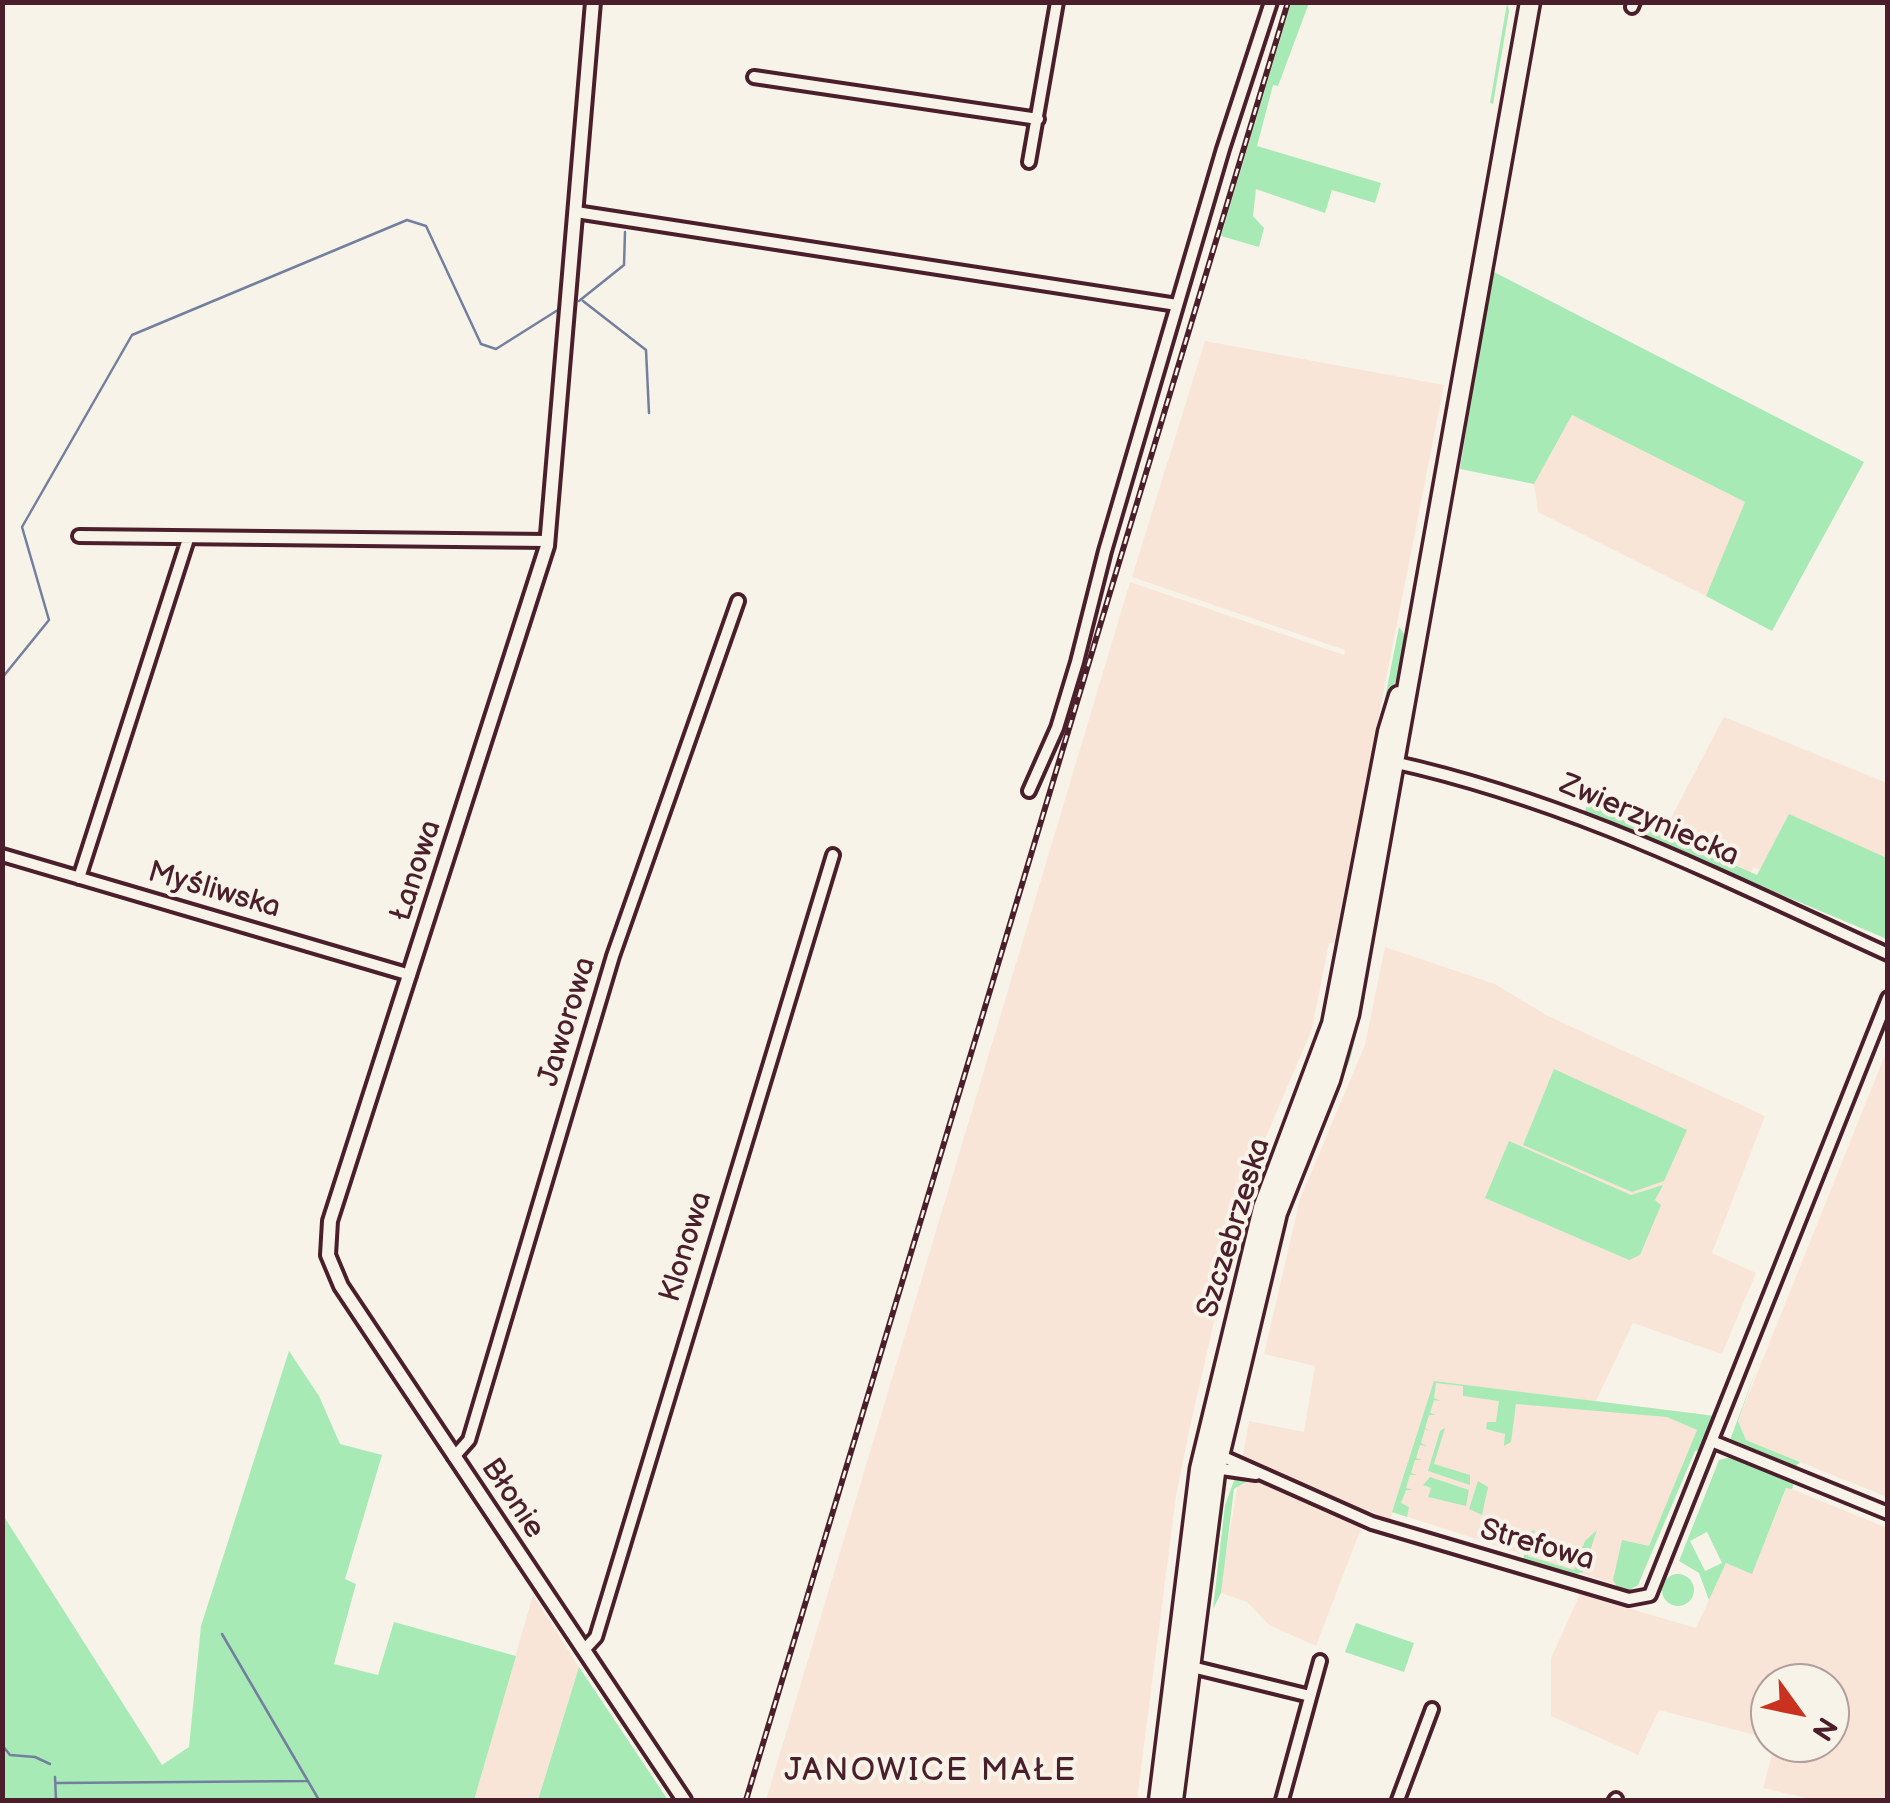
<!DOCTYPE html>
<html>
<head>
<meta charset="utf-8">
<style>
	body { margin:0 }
	#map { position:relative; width:1890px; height:1803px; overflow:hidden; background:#f7f3e8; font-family:"Balsamiq Sans",sans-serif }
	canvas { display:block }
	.frame { position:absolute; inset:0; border:5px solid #4a1f2b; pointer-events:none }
	.north { position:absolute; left:1750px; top:1663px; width:100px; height:100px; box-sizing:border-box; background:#f7f3e8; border:2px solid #b29e9c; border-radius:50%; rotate:123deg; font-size:28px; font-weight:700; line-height:40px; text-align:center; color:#4a1f2b }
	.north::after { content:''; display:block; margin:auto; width:35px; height:45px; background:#c8321e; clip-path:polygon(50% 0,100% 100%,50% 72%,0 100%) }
</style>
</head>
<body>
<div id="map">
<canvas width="1890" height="1803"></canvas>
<div class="frame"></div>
<div class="north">N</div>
</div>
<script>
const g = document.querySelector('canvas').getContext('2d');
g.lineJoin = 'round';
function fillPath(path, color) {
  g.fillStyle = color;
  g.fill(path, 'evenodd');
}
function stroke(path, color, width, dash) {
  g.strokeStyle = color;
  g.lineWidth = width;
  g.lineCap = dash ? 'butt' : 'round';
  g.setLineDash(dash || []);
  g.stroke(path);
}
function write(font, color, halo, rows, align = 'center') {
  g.font = font + ' "Balsamiq Sans",sans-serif';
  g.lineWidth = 8;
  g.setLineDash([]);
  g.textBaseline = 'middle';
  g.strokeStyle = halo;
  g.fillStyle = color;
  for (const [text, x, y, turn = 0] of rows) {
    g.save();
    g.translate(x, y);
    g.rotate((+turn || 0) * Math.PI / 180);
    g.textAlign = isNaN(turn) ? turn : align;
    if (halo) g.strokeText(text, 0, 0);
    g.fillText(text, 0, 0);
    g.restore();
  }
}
fillPath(new Path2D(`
	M1205,341L1444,385L1334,943H1329L1312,1029L1247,1181L1237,1241L1224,1278L1190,1427L1176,1496L1137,1800H766L1130,582L1344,655L1345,650L1132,577Z
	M1572,415L1746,502L1706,596L1538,512L1534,484Z
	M1724,717L1887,783V858L1790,815L1760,870L1754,867L1751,872L1663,833Z
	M1385,947L1495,984L1548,1016L1765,1116L1712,1253L1756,1273L1722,1354L1633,1323L1596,1401L1708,1415L1639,1581L1629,1589L1393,1512L1390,1520L1368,1510L1316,1646L1269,1625L1247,1602L1221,1593L1223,1569L1249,1421L1304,1432L1315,1366L1264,1354L1300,1199L1365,1045Z
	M1887,1050V1497L1746,1440L1738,1421Z
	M1787,1487L1887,1528V1800H1814L1763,1788L1775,1743H1830V1683H1770V1739L1659,1710L1638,1755L1551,1716V1658L1580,1594L1696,1628L1726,1563L1752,1573Z
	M533,1595L579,1667L538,1800H474Z`), '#f9e5d8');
fillPath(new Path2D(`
	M1291,3H1309L1278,86L1273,85L1257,146L1381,183L1375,203L1332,190L1325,213L1256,189L1253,216L1264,228L1259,247L1221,236Z
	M1507,3L1509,11L1493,104L1490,103Z
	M1492,271L1864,462L1772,631L1706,596L1745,502L1572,415L1534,484L1460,469Z
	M1399,627L1406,637L1400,671L1382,713Z
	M1590,792L1663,833L1757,875L1789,814L1887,858V939L1585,812Z
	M1361,997H1365L1350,1060L1317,1138L1313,1136Z
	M1554,1069L1687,1130L1664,1181L1632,1192L1523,1145Z
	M1509,1141L1631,1195L1663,1185L1655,1200L1661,1205L1640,1255L1629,1260L1485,1198Z
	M289,1351L319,1396L340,1444L382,1455L345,1579L356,1584L334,1664L378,1675L394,1622L516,1656L474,1800H3V1515L162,1765L189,1747L201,1626Z
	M1757,1368L1738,1421L1746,1440L1800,1462L1795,1467L1730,1440Z
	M1434,1381L1715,1416L1703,1449L1695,1451L1638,1585L1630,1590L1618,1588L1613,1580L1622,1540L1649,1546L1697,1430L1667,1417L1516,1404L1511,1442L1504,1446L1505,1434L1486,1429L1487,1422H1496L1499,1401L1463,1396V1386L1436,1383L1434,1398L1441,1401L1434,1400L1430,1413L1436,1415H1429L1425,1428L1431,1431L1425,1429L1421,1443L1427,1446L1420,1445L1416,1458L1422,1460H1415L1411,1473L1417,1475H1410L1406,1488L1413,1490H1406L1401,1503L1409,1507L1407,1517L1392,1512Z
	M1445,1428L1434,1464L1470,1475V1485L1428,1471L1440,1431Z
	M1731,1457L1794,1483L1792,1489L1786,1488L1752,1574L1726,1563L1709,1600L1699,1573L1679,1561L1719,1460ZM1707,1532L1722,1563L1705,1571L1690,1541Z
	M1430,1477L1469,1490L1466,1506L1428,1497L1431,1488L1423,1485Z
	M1235,1478L1249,1480L1234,1489L1221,1593L1213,1609L1225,1505Z
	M1227,1481L1210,1608H1205L1222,1490Z
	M1478,1481L1488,1487L1482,1515L1469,1509Z
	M1535,1530L1528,1556L1574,1570L1585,1541L1597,1530L1583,1572L1574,1575L1523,1560L1529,1532Z
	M1662 1590a16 16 0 1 1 32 0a16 16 0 1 1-32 0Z
	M1356,1623L1414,1643L1404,1672L1345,1652Z
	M579,1667L668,1800H538Z`), '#a7eab5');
stroke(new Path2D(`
	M579,301L624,265L625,232
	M583,301L646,350L649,413
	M2,678L49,620L22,527L132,335L407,220L426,226L481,344L496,349L561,308
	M222,1634L319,1800
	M2,1745L10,1755L35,1757L50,1764
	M55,1777L56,1800
	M57,1783L307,1781`), '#737f9e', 2.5);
const minor = new Path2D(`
	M1632,7L1634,2
	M754,77L1038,119
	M1029,162L1057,2
	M576,212L1177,305
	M79,536L548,541
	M1393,762C1573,802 1721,878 1888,954
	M1029,791L1057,728L1077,662L1105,551L1223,149L1271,2
	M2,855L410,975
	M79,878L188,539
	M1714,1442L1888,1513
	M1219,1455L1372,1523L1629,1599L1650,1595L1888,998
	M454,1457L469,1440L613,956L738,601
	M1215,1468L1256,1474
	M584,1650L596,1637L833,855
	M1192,1667L1310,1696
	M1282,1800L1320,1661
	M1398,1800L1432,1709
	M1615,1800L1616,1799`);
const tertiary = new Path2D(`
	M593,2L547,546L330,1221L328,1255L341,1286L684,1800`);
const primary = new Path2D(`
	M1159,1800L1200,1469L1263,1208L1332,1024L1388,732L1399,696
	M1173,1800L1215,1473L1277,1213L1330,1080L1349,1014L1530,2`);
stroke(minor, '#4a1f2b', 18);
stroke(tertiary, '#4a1f2b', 20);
stroke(primary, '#4a1f2b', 25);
stroke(minor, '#f7f3e8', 10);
stroke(tertiary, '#f7f3e8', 12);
stroke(primary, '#f7f3e8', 18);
const rail = new Path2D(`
	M746,1800L1288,2`);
stroke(rail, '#4a1f2b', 6);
stroke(rail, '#f7f3e8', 2.5, [8]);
write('30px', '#4a1f2b', '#f7f3e8', [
	["Zwierzyniecka",1649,821,23],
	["Łanowa",417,871,-72],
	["Myśliwska",214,891,16],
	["Jaworowa",568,1022,-73],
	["Szczebrzeska",1235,1228,-73],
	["Klonowa",687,1247,-73],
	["Błonie",512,1499,56],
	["Strefowa",1537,1546,16]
]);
g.letterSpacing = '2.5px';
write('32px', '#4a1f2b', '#f7f3e8', [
	["JANOWICE MAŁE",931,1772]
]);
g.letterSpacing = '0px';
</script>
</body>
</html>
